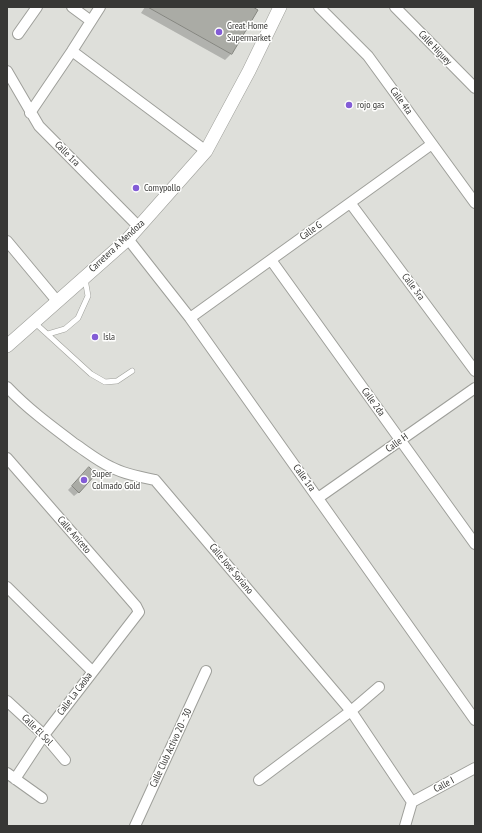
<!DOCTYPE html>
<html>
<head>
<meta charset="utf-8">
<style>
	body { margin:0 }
	#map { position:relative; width:482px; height:833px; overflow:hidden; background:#dedfda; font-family:"PT Sans Narrow",sans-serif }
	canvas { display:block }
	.frame { position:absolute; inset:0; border:8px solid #373735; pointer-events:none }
</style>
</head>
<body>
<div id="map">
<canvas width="482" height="833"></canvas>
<div class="frame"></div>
</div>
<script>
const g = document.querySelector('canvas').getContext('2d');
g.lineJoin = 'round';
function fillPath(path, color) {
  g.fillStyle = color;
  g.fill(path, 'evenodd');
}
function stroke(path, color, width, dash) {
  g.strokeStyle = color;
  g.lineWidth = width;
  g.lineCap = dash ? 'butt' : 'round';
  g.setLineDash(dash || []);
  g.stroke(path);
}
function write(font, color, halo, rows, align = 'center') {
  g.font = font + ' "PT Sans Narrow",sans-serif';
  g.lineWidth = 3;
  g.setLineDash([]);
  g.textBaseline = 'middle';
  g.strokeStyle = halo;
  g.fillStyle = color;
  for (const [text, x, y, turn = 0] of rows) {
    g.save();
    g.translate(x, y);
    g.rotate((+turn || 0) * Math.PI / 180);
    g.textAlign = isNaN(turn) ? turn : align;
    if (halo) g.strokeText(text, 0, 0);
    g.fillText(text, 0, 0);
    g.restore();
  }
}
fillPath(new Path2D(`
	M145,7H251L256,10L231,54L225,60L141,13Z
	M85,472L79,492L74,496L68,490Z`), '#0003');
const building = new Path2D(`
	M148,7H253L258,10L232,54Z
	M89,467L96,474L79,493L72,486Z`);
fillPath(building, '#aaaba5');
stroke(building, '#858680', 1);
const service = new Path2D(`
	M34,322L91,374L105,382L117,381L132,371
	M48,334L65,329L78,318L88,296L85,279`);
const minor = new Path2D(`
	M72,7L91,21
	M319,7L368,56L475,203
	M395,7L475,88
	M18,34L37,7
	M72,51L206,151
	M7,71L39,126L139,227
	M30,113L72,51L100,7
	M351,204L475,371
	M128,239L190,318L475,720
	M7,241L57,301
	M271,260L475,544
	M190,318L432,144
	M7,387C28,409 51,426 75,444C87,452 98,461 111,467C124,474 140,477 155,480L351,711L412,802
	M7,458L136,606L139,612L44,735L15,779
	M318,498L475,388
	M7,587L92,671
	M7,701L44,735L65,760
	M7,773L42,798
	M259,780L351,711L379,687
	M412,802L475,768
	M135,826L206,671
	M405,826L412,802`);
const tertiary = new Path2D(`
	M7,346L128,239L206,151L249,71L280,7`);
stroke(service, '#9e9f9a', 6);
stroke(minor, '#9e9f9a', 12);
stroke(tertiary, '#9e9f9a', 14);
stroke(service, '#fff', 5);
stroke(minor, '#fff', 10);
stroke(tertiary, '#fff', 13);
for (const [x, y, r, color] of [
	[219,32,4,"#835cd6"],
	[349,105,4,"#835cd6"],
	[136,188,4,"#835cd6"],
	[95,337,4,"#835cd6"],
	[84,480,4,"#835cd6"]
]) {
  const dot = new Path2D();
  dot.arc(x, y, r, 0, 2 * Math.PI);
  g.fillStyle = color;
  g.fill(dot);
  stroke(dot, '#fffffe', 1.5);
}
write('10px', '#373735', '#fffffe', [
	["Great Home",227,26],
	["Supermarket",227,38],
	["rojo gas",357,105],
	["Comypollo",144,188],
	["Isla",103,337],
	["Super",92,474],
	["Colmado Gold",92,486]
], 'left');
write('10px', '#373735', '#fffffe', [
	["Calle Higuey",435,48,46],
	["Calle 4ta",401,101,54],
	["Calle 1ra",67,154,45],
	["Calle G",311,231,-35],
	["Carretera A Mendoza",117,246,-43],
	["Calle 3ra",413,287,53],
	["Calle 2da",373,402,54],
	["Calle H",397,443,-35],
	["Calle 1ra",304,478,54],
	["Calle Aniceto",74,535,49],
	["Calle José Soriano",231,569,50],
	["Calle La Caoba",75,694,-53],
	["Calle El Sol",37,730,45],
	["Calle Club Activo 20 - 30",171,748,-65],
	["Calle I",444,785,-28]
]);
</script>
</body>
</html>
